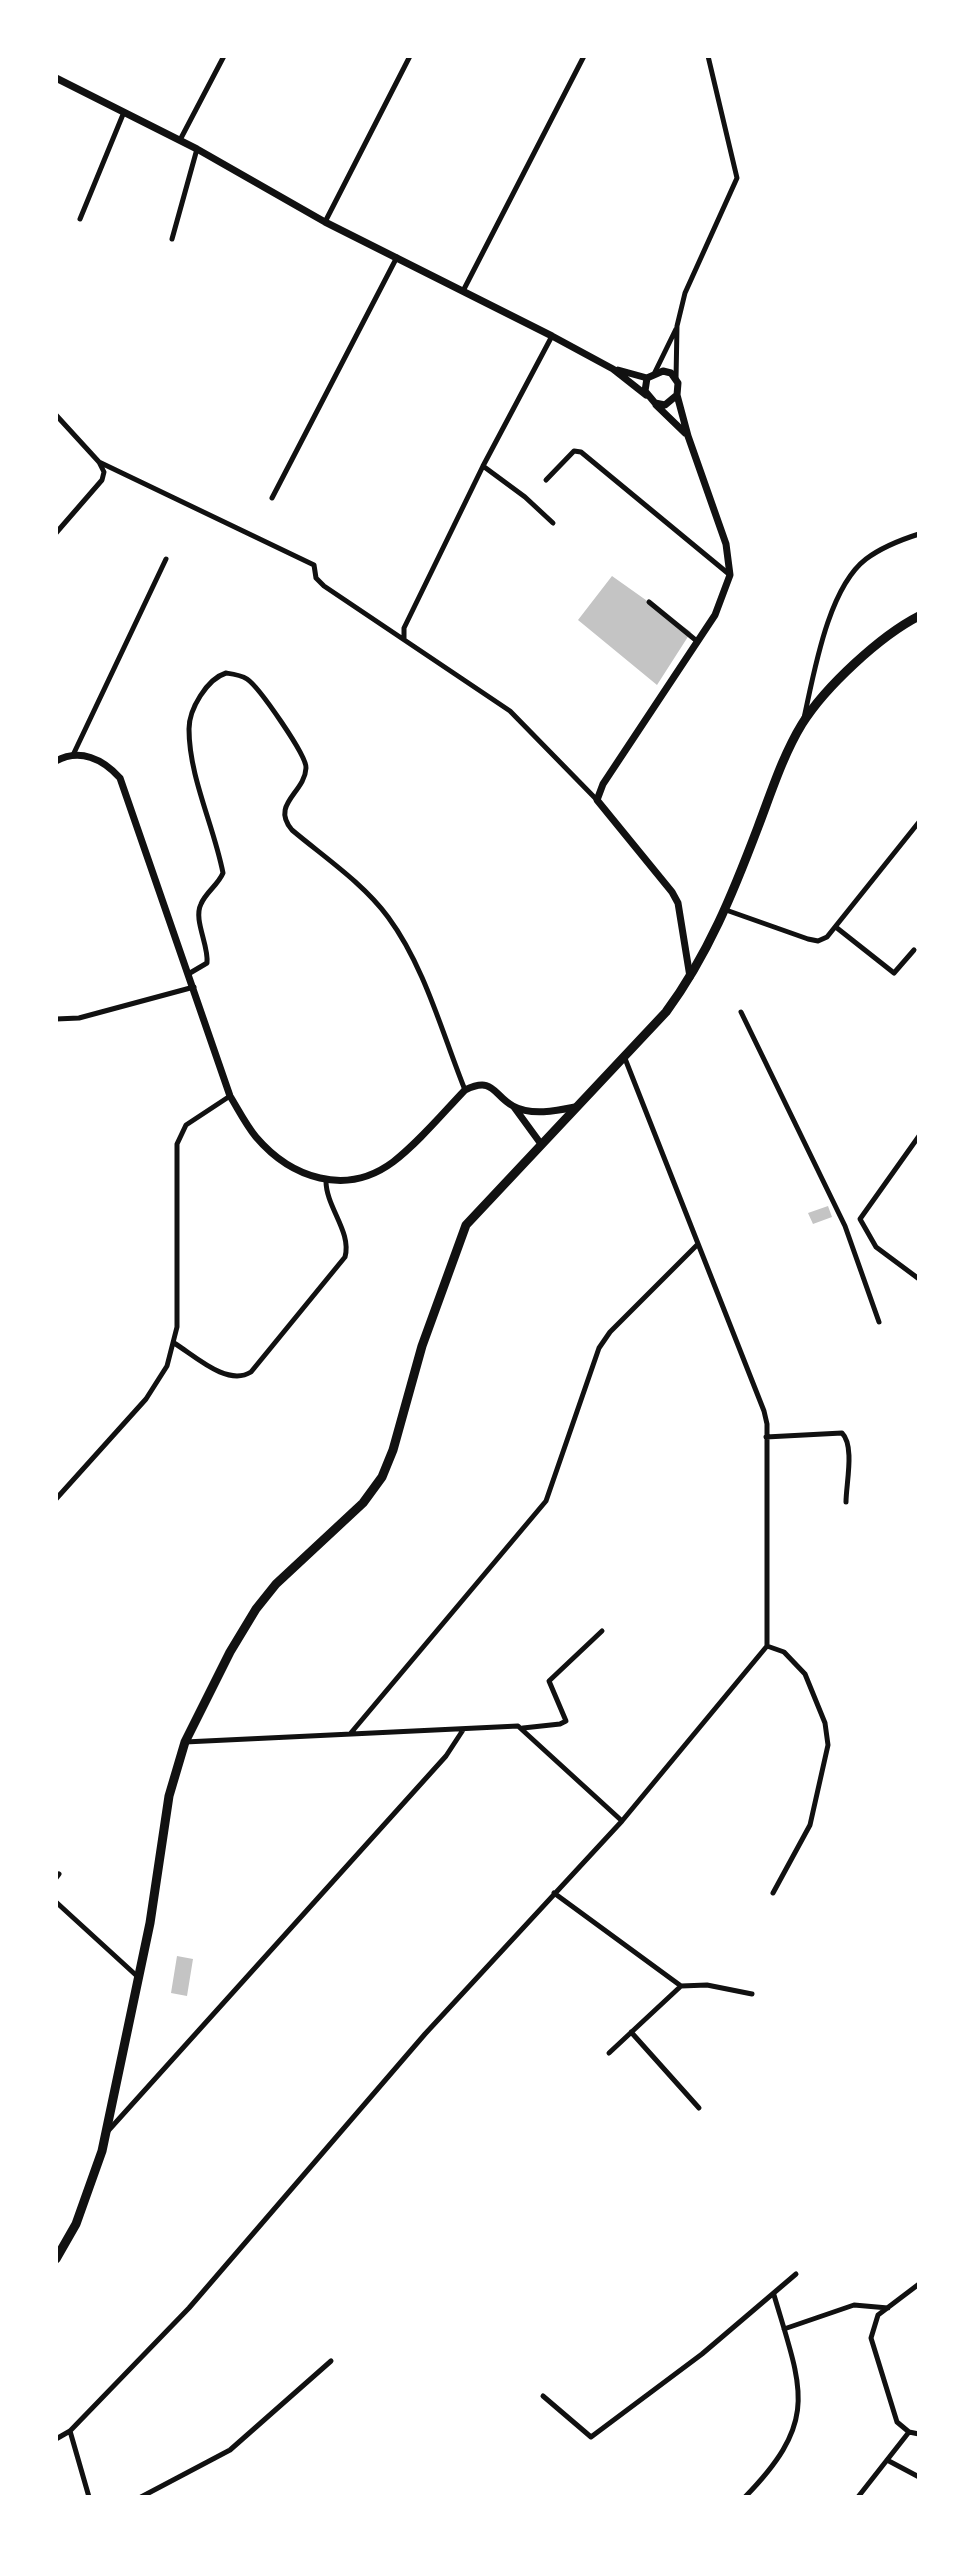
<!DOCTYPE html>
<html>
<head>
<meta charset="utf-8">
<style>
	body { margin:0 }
	#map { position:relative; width:975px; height:2553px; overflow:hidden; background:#fff; font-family:"Zilla Slab",serif }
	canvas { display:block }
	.frame { position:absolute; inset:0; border:58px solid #fff; pointer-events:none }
</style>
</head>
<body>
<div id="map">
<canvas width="975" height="2553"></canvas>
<div class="frame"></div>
</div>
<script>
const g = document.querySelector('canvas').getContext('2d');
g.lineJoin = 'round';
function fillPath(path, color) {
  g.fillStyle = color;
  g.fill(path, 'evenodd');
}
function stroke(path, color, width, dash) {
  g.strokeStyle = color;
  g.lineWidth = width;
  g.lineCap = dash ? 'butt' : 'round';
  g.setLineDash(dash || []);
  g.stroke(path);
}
fillPath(new Path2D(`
	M612,576L691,632L657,685L578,620Z
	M828,1206L832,1217L813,1224L808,1213Z
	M177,1956L193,1959L187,1996L171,1993Z`), '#c4c4c4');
stroke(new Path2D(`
	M180,140L224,56
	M80,219L124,112
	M325,222L410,56
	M172,239L197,149
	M463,291L584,56
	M655,372L676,329
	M676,379L677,326L685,293L737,178L708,56
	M56,415L99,462L104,472L102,480L56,533
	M99,462L314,565L316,578L324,586L510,711L597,800
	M483,466L525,497L553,523
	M546,480L574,451L581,452L730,575
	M272,498L397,257
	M649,602L698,642
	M404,638V628L483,466L552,336
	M804,718C814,673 828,588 866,559C882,547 900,540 919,534
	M73,755L166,559
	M726,910L808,939L818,941L827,937L919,822
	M837,928L894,973L914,950
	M190,973L207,963C209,945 193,920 201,904C206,892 218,885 223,873C214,826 189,777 189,729C189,709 207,679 226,673C233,674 241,675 247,679C259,687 307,756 306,768C305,793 270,804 292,830C324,857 363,883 388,917C425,967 442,1033 465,1090
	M741,1012L845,1226L879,1322
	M56,1019L79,1018L194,987
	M919,1136L860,1219L876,1247L919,1279
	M174,1343C194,1355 227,1387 251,1372L345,1257C352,1232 326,1207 326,1181
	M766,1437L842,1433C855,1446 846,1484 846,1502
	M56,1499L146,1399L167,1366L177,1327V1144L186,1125L230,1096
	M767,1646L784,1652L805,1674L825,1723L828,1745L810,1825L773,1893
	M523,1728L560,1724L566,1721L549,1681L602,1631
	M350,1734L546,1501L599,1348L610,1332L697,1245
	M185,1742L518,1726L622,1821
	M56,1878L59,1874
	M554,1893L681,1986
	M56,1902L138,1977
	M631,2032L699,2108
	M609,2053L681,1986L707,1985L752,1994
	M108,2131L446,1756L463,1730
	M919,2284L878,2315L871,2338L897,2422L909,2432L919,2434
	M784,2329L854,2305L888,2308
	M543,2396L591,2437L702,2354L796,2274
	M70,2431L89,2497
	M56,2439L70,2431L189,2308L425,2034L622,1821L767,1646V1424L764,1411L624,1056
	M887,2460L919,2477
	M141,2497L230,2450L331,2361
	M745,2497C820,2420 802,2390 774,2295
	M858,2497L909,2432`), '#111', 5);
stroke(new Path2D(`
	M56,78L197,149L325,222L552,336L613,369L646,395
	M618,370L647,378
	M677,395L665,405L655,403L645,391L647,378L663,371L671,373L678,383L677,395L688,436L726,544L730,575L715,615L603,784L597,800L672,892L678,903L690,977
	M656,405L685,433
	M56,761C80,748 103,759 120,778L230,1096C238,1109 246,1125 256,1137C291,1178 346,1197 393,1162C419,1142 442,1114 465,1090C494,1076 493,1095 513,1106C531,1116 556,1111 575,1107
	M514,1107L541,1144`), '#111', 7);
stroke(new Path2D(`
	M56,2259L76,2224L102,2151L150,1923L169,1796L185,1742L230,1652L256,1609L276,1584L363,1503L382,1477L393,1450L422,1346L466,1225L666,1012C708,955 733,893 758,827C771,793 783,755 802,724C825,687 880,636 919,616`), '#111', 9);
</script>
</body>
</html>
